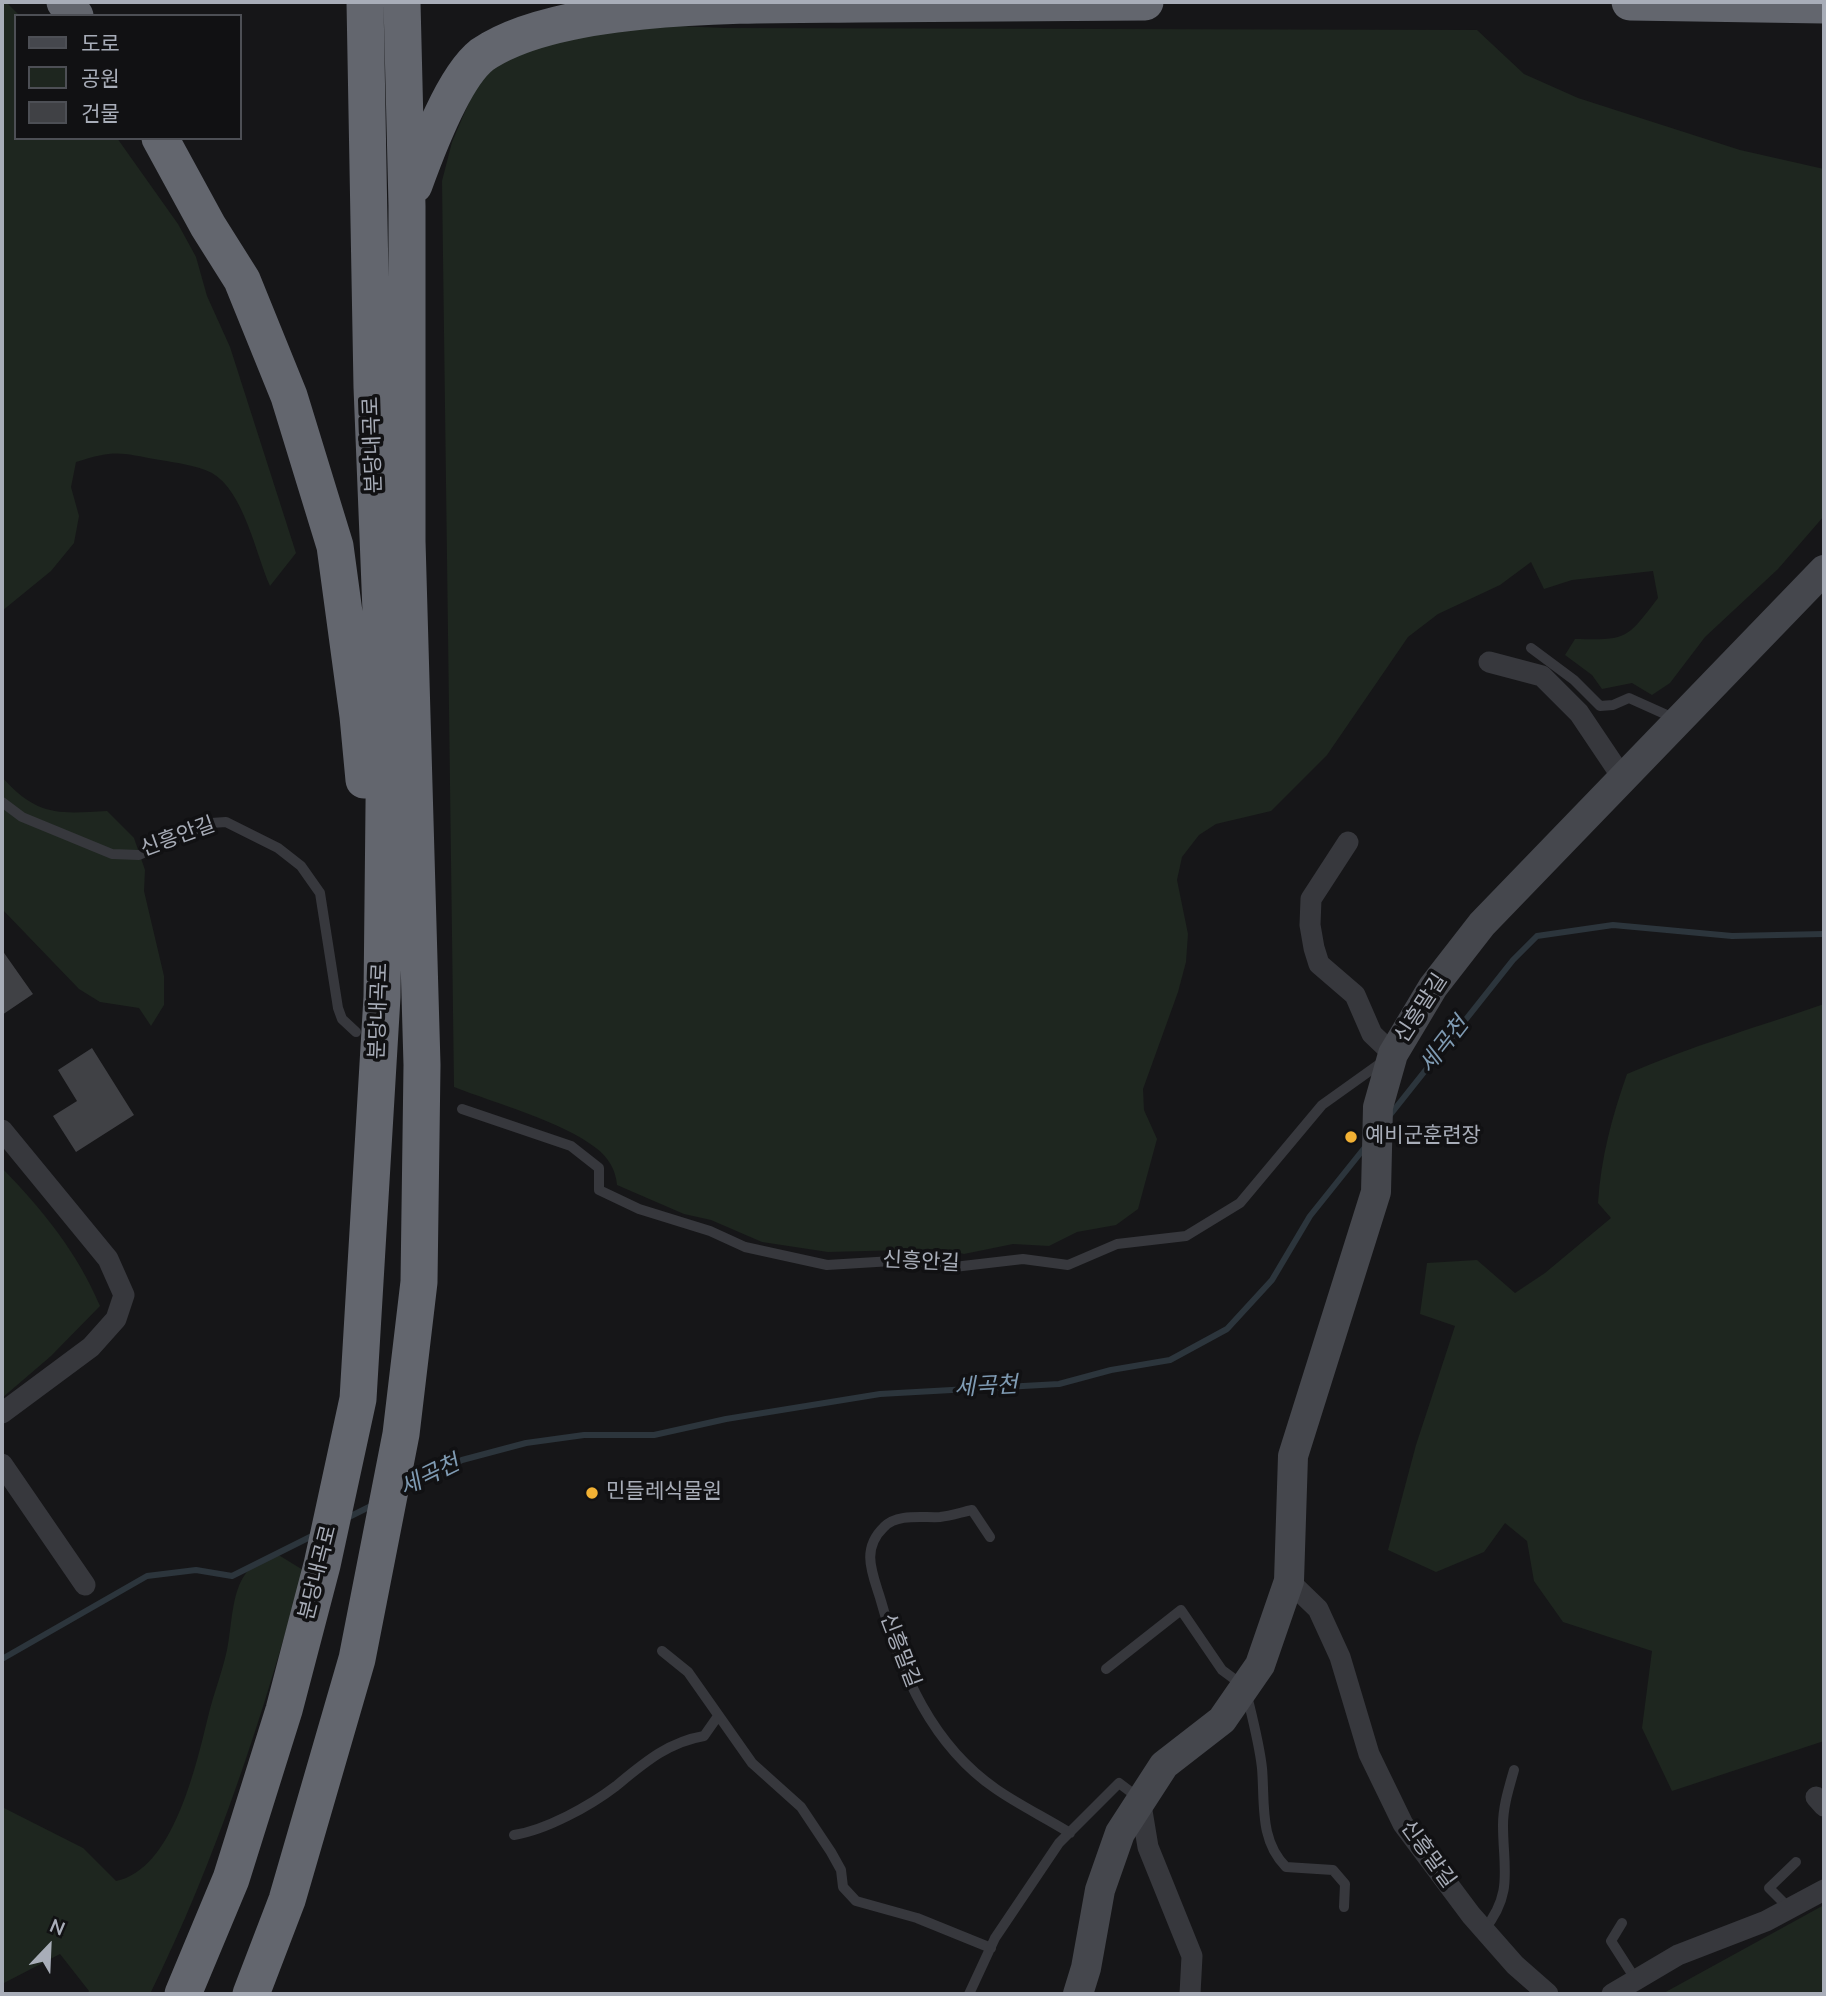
<!DOCTYPE html>
<html>
<head>
<meta charset="utf-8">
<style>
	body { margin:0 }
	#map { position:relative; width:1826px; height:1996px; overflow:hidden; background:#161618; font-family:"Nunito Sans","Noto Sans KR",sans-serif }
	canvas { display:block }
	.frame { position:absolute; inset:0; border:4px solid #a8adb8; pointer-events:none }
	.legend { position:absolute; left:14px; top:14px; width:228px; height:126px; box-sizing:border-box; background:#111113; border:2px solid #4d4f55; margin:0; padding:9px 12px; list-style:none; font-size:21px; color:#a8adb8 }
	.legend li { display:flex; align-items:center; gap:14px; height:35px }
	.legend b { width:35px; border:2px solid #4d4f55 }
	.north { position:absolute; left:14px; top:1912px; width:70px; height:70px; -webkit-text-stroke:5px #111113; paint-order:stroke; rotate:23deg; font-size:19px; font-weight:700; line-height:28px; text-align:center; color:#a8adb8 }
	.north::after { content:''; display:block; margin:auto; width:24px; height:32px; background:#a8adb8; clip-path:polygon(50% 0,100% 100%,50% 72%,0 100%) }
</style>
</head>
<body>
<div id="map">
<canvas width="1826" height="1996"></canvas>
<div class="frame"></div>
<ul class="legend">
<li><b style="height:9px;background:#45474d"></b>도로</li>
<li><b style="height:19px;background:#1e261f"></b>공원</li>
<li><b style="height:19px;background:#404145"></b>건물</li>
</ul>
<div class="north">N</div>
</div>
<script>
const g = document.querySelector('canvas').getContext('2d');
g.lineJoin = 'round';
function fillPath(path, color) {
  g.fillStyle = color;
  g.fill(path, 'evenodd');
}
function stroke(path, color, width, dash) {
  g.strokeStyle = color;
  g.lineWidth = width;
  g.lineCap = dash ? 'butt' : 'round';
  g.setLineDash(dash || []);
  g.stroke(path);
}
function write(font, color, halo, rows, align = 'center') {
  g.font = font + ' "Nunito Sans","Noto Sans KR",sans-serif';
  g.lineWidth = 7;
  g.setLineDash([]);
  g.textBaseline = 'middle';
  g.strokeStyle = halo;
  g.fillStyle = color;
  for (const [text, x, y, turn = 0] of rows) {
    g.save();
    g.translate(x, y);
    g.rotate((+turn || 0) * Math.PI / 180);
    g.textAlign = isNaN(turn) ? turn : align;
    if (halo) g.strokeText(text, 0, 0);
    g.fillText(text, 0, 0);
    g.restore();
  }
}
fillPath(new Path2D(`
	M2,2H6L20,16H16V138H117L178,224L196,257L207,296L230,347L296,553L270,586C256,555 244,491 212,473C196,465 177,463 160,460C120,453 117,449 76,462L71,487L79,516L74,543L51,571L2,611Z
	M626,24L725,28L1477,30L1524,74L1578,98L1740,150L1824,169V516L1778,569L1705,637L1670,683L1652,695L1632,683L1602,689L1592,675L1565,655L1575,639C1627,640 1626,640 1658,598L1653,571L1572,580L1544,589L1531,562L1500,585L1438,614L1408,637L1327,755L1271,811L1216,824L1199,835L1182,857L1177,880L1188,934L1186,962L1178,992L1143,1089L1144,1110L1157,1139L1138,1209L1116,1225L1077,1232L1049,1246L1013,1244L964,1254L944,1249L828,1252L762,1242L711,1220L684,1214L617,1185C616,1170 608,1157 596,1148C563,1122 495,1103 454,1087L442,181L452,142L476,86L497,65L525,43Z
	M2,777C37,816 57,814 107,811L134,838L145,870L144,891L164,976V1005L151,1026L139,1008L100,1002L79,989L2,909Z
	M1824,1004V1741L1672,1791L1642,1728L1652,1651L1563,1622L1534,1581L1527,1541L1505,1523L1484,1552L1436,1572L1388,1550L1416,1445L1455,1326L1420,1314L1427,1263L1477,1260L1515,1293L1545,1273L1611,1218L1598,1203C1601,1157 1612,1117 1627,1074C1691,1046 1758,1027 1824,1004Z
	M2,1168C43,1210 77,1252 100,1306L51,1356L2,1398Z
	M277,1554L303,1570C263,1716 217,1858 150,1994H87L89,1991L60,1954L2,1984V1807L83,1848L116,1881C173,1870 196,1766 208,1717C213,1695 222,1673 227,1650C232,1627 231,1593 246,1573C254,1563 265,1557 277,1554Z
	M1824,1905V1994H1662Z`), '#1e261f');
stroke(new Path2D(`
	M1390,1115L1513,960L1537,936L1613,925L1732,936L1824,934
	M404,1489L462,1460L526,1443L584,1435H654L726,1419L880,1394L1059,1384L1111,1370L1170,1360L1227,1329L1272,1280L1310,1216L1366,1146
	M345,1519L373,1505
	M2,1659L147,1576L196,1570L232,1576L316,1534`), '#2c353c', 6);
fillPath(new Path2D(`
	M2,950L33,994L2,1015Z
	M92,1048L134,1115L76,1152L53,1116L77,1101L58,1070Z`), '#404145');
stroke(new Path2D(`
	M1531,648L1574,680L1600,706L1613,705L1629,698L1678,720
	M2,802L22,817L112,854L139,855L211,823L226,822L278,848L301,866L320,893L338,1008L342,1019L356,1032
	M462,1109L571,1146L599,1168V1190L639,1209L710,1231L745,1247L827,1265L909,1260L954,1267L1023,1259L1068,1265L1117,1244L1186,1236L1240,1203L1322,1105L1385,1060
	M990,1537L972,1510C962,1512 951,1516 940,1517C924,1518 897,1513 884,1527C860,1550 873,1574 881,1601C901,1673 932,1745 996,1789C1019,1805 1046,1818 1070,1833
	M662,1651L688,1672L752,1763L801,1807L831,1852L841,1870L843,1887L856,1901L917,1918L991,1948
	M1106,1669L1181,1610L1222,1670L1245,1687C1251,1713 1259,1741 1262,1768C1265,1803 1259,1840 1286,1867L1333,1870L1345,1884L1344,1907
	M514,1835C546,1830 590,1806 616,1786C644,1763 668,1742 704,1736L718,1716
	M1790,1909L1769,1888L1796,1862
	M1622,1923L1611,1941L1636,1980
	M1484,1930C1514,1893 1503,1868 1503,1825C1503,1806 1509,1788 1514,1770
	M969,1994L995,1938L1059,1843L1119,1783L1140,1799`), '#37383d', 10);
stroke(new Path2D(`
	M1489,662L1542,676L1579,713L1624,780
	M1348,842L1311,899L1310,925L1314,948L1319,964L1355,995L1372,1034L1393,1054
	M2,1130L108,1259L124,1295L116,1319L91,1347L2,1413
	M2,1464L85,1585
	M1289,1581L1318,1609L1340,1657L1369,1754L1403,1824L1471,1915L1515,1965L1548,1994
	M1816,1797L1824,1806
	M1140,1799L1148,1847L1192,1956L1190,1994
	M1612,1994L1678,1955L1766,1921L1824,1890`), '#37383d', 21);
stroke(new Path2D(`
	M1078,1994L1086,1968L1100,1890L1120,1833L1164,1765L1222,1720L1260,1665L1289,1581L1293,1456L1376,1192L1378,1107L1393,1054L1433,987L1482,924L1824,570`), '#45474d', 30);
stroke(new Path2D(`
	M65,2L75,16
	M1630,2L1824,5
	M160,138L208,226L242,280L289,396L335,546L358,716L364,780
	M414,185C427,149 453,78 482,55C562,0 758,5 859,4C954,3 1050,3 1145,2
	M183,1994L231,1879L284,1710L322,1565L358,1399L382,997L385,711L372,387L365,2
	M251,1994L287,1900L357,1659L401,1434L419,1282L422,1065L407,541V206L402,2`), '#63666e', 37);
for (const [x, y, r, color] of [
	[1351,1137,7,"#f2b134"],
	[592,1493,7,"#f2b134"]
]) {
  const dot = new Path2D();
  dot.arc(x, y, r, 0, 2 * Math.PI);
  g.fillStyle = color;
  g.fill(dot);
  stroke(dot, '#111113', 2.5);
}
write('21px', '#a8adb8', '#111113', [
	["분당내곡로",374,445,-92],
	["신흥안길",178,838,-20],
	["신흥말길",1422,1009,-57],
	["분당내곡로",380,1011,-88],
	["신흥안길",921,1263,3],
	["분당내곡로",319,1573,-76],
	["신흥말길",899,1651,69],
	["신흥말길",1427,1855,54]
]);
write('21px', '#a8adb8', '#111113', [
	["예비군훈련장",1365,1137],
	["민들레식물원",606,1493]
], 'left');
write('italic 23px', '#7f9bb3', '#111113', [
	["세곡천",1445,1046,-52],
	["세곡천",986,1388,-3],
	["세곡천",430,1477,-26]
]);
</script>
</body>
</html>
